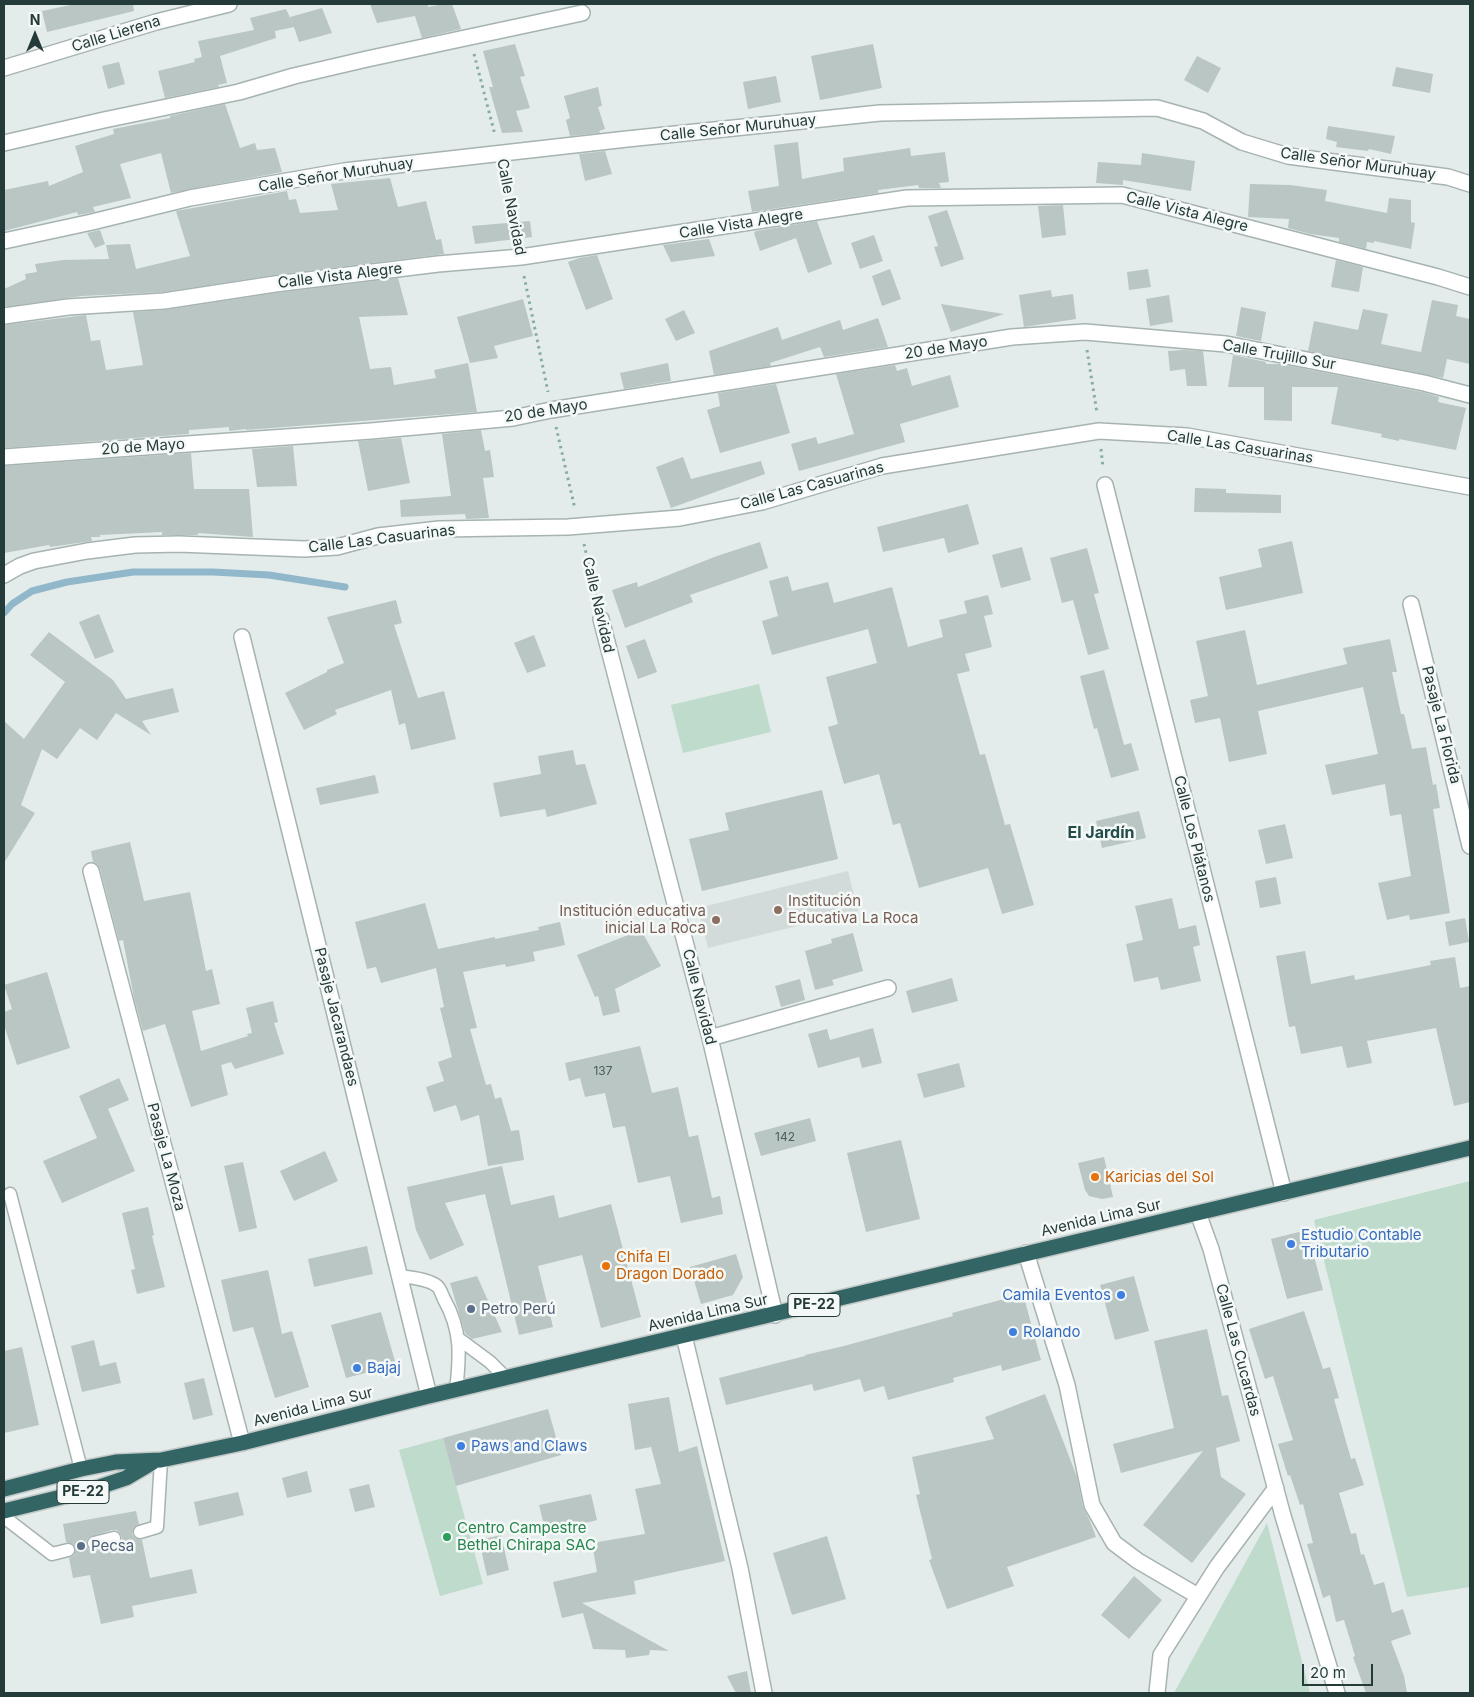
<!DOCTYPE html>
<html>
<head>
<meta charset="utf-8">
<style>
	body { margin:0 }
	#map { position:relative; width:1474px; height:1697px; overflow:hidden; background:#e3ecea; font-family:Inter,sans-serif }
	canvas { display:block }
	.frame { position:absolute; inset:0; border:5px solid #253b3a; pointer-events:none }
	.north { position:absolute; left:10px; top:10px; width:50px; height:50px; -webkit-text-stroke:4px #f4f8f7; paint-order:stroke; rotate:0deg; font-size:14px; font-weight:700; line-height:20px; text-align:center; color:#253b3a }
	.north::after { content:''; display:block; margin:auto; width:18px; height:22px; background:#253b3a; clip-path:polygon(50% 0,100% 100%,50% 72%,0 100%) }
	.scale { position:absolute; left:1302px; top:1664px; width:71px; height:22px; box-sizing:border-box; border:2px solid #253b3a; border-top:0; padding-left:6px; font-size:15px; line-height:18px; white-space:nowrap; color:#253b3a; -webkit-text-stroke:4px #f4f8f7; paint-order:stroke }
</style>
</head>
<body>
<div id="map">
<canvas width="1474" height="1697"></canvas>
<div class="frame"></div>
<div class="north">N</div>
<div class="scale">20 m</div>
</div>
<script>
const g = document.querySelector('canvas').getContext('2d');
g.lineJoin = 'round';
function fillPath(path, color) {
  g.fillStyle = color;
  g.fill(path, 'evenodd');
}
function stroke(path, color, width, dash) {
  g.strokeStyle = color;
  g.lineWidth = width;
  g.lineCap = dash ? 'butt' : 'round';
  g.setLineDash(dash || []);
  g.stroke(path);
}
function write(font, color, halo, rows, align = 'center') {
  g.font = font + ' Inter,sans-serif';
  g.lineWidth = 5;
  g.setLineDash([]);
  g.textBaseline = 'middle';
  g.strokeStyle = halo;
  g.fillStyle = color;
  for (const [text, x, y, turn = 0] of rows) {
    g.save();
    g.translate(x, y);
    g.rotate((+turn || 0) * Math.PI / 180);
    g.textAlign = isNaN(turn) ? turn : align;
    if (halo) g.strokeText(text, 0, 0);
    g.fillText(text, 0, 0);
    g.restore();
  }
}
fillPath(new Path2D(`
	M848,871L858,911L708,948L698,908Z`), '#d2dbd9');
fillPath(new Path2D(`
	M759,684L771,732L683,753L671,705Z
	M1470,1181V1587L1407,1597L1314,1220Z
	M443,1438L483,1584L440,1596L399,1450Z
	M1267,1523L1310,1693H1174Z`), '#bedbcc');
stroke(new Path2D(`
	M4,613L12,604L32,591L67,582L133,572H213L269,575L345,587`), '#91b7cb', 7);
fillPath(new Path2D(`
	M75,4H133L134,11L47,32L42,11Z
	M370,4H428V7L443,4H452L461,29L422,38L415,16L377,23Z
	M322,8L332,33L299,42L294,27L275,31L276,38L220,56L227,83L218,85L219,87L165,98L158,71L195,62L194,59L202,57L198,41L254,30L250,18L286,9L292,22L290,17Z
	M515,44L525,76L520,77L530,108L516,111L523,132L502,133L489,87H493L483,51Z
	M873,44L882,88L820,100L811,56Z
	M1197,56L1221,68L1208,93L1184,80Z
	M119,62L125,84L108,89L102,66Z
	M1396,67L1433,74L1430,93L1392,86Z
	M776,76L781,102L748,109L743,82Z
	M598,87L602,106L598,107L605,129L599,131L600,133L570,136L566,120L570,118L564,96Z
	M225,104L240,148L255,143L257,150L275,148L282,172L171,193L161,153L120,164L131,198L93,207L95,212L78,215L77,212L4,231V190L48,181L49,186L83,172L75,146L114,134L113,129L170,118V116Z
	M1328,126L1395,136L1391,154L1369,149L1368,151L1336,147L1337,142L1326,139Z
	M798,142L802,179L844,171L843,158L910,148L911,156L945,152L949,182L939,183L941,188H919L918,185L878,190L879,193L752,212L748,191L779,186L774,145Z
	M605,151L612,174L585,181L579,154Z
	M1142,153L1195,161L1191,191L1123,180V185L1096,183L1098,162L1141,165Z
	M390,178L398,207L426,201L436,240L441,239L444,254L274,275L163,292L82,296L4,307V289L26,279L25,274L37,272L35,264L63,260L109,259L106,245L130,244L136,269L190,256L176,211L287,191L289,200L296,199L300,213L338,210L331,184Z
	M1250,184L1290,185L1327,190L1325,201L1387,213L1389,198L1411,200V222L1415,223L1411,249L1374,241V243L1367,242L1366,249L1339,242V238L1310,234L1288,228L1289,219L1248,217Z
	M1063,205L1066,235L1042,238L1038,206Z
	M947,210L964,259L941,267L934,247L938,246L928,216Z
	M530,221L532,237L475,244L472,226Z
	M817,221L832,264L808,273L796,238L760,251L754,233L756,231Z
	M100,230L105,244L95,248L87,233Z
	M874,235L883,261L860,269L851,243Z
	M709,239L715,256L671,262L663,245Z
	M597,255L613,299L586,310L568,262L579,258Z
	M1336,260L1363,267L1359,292L1331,287Z
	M890,269L901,299L882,306L872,276Z
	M1148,269L1151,287L1129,290L1127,272Z
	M398,278L408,315L359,317L370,369L391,367L394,385L436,378L434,370L468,363L477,412L246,430V429L229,431V427L189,430V434L4,448V325L86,315L91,341L100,340L106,370L143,365L133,312L165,310L276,293Z
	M1051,290L1052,297L1073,294L1076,319L1024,327L1019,295Z
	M1169,295L1173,322L1150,326L1146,299Z
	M523,299L533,336L494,346L498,358L470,363L457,317Z
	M1432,300L1458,305L1456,316L1470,319V364L1447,359L1443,378L1308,351L1314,321L1358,330L1363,309L1388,314L1381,344L1421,352Z
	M941,304L1004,314L951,332Z
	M1241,307L1266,312L1261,341L1236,336Z
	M684,310L695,333L676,341L665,319Z
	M878,318L888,347L824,357L820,347L770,363L771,366L714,375L709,351L778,327L782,340L840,320L843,330Z
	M1183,350L1203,351L1207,386H1187L1185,369L1170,371L1168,351Z
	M1233,355L1266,362V364H1281L1422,392L1439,397L1438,402L1466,408L1456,450L1399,439V441L1381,437L1382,434L1331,424L1338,387H1292V421L1264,420V387H1228Z
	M668,363L671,381L624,389L620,373Z
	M895,365L897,371L907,368L912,386L950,375L959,407L900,424L905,442L799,471L791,444L816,437L818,444L854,434L836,374Z
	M776,384L790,433L720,453L707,410L720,406L718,393Z
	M481,430L485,451L490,450L494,477L483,478L489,518L466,519L465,514L401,517L400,500L451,496L442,434Z
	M401,438L410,483L368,491L358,441Z
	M293,446L297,486L257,487L252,449Z
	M191,453L194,489H249L253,537L198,533V535H162V532L100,535V537H91L92,541L50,547L49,545L4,553V466Z
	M683,457L691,479L761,461L765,474L671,508L656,467Z
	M1195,488L1226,489V493L1281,495V513L1194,512Z
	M968,504L979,544L948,553L944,538L883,552L877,527Z
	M1292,541L1303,593L1226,610L1219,577L1262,567L1258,549Z
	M760,542L768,568L690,595L693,602L625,628L612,590L637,582L638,587L717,556Z
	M1022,547L1031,580L1001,588L992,555Z
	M1087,548L1099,593L1094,594L1109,649L1088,655L1073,600L1062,603L1050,558Z
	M788,576L792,591L828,582L834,603L892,587L908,647L943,637L939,620L967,613L964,601L988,595L993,614L984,616L992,647L965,654L970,671L957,674L980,755L985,754L1005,825L1010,824L1034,905L1002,914L988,868L919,888L900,823L893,825L879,774L844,784L828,727L838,724L826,677L877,663L868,629L772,655L762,621L778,616L769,581Z
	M396,600L402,623L394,625L418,698L444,691L456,739L411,750L405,723L399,725L391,690L335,710L337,714L304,730L285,693L327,672V670L344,663L327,617Z
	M99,614L114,652L95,659L79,622Z
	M1245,630L1257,685L1347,664L1343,648L1390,639L1397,672H1392L1401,714H1404L1412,749L1426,747L1433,785L1436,784L1440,808L1433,809L1450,913L1410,920L1409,915L1387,920L1378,883L1411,876L1401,814L1390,816L1385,784L1332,795L1325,765L1378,754L1363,687L1258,711L1267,754L1229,762L1220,718L1195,723L1190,700L1208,696L1196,641Z
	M49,632L113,680L126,699L173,688L179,712L142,721L151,735L116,713L97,740L80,728L57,759L42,749L21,805L35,813L4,863V721L24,739L65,682L30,655Z
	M534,635L546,666L527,673L514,643Z
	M645,639L657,672L638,679L626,646Z
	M1104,670L1124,745L1131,743L1139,770L1111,778L1097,728L1094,729L1080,676Z
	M573,750L576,765L585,764L597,804L547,817L545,809L500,817L493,783L541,774L538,756Z
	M375,775L379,793L320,805L316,788Z
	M822,790L838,859L702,891L689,839L729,830L725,813Z
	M1139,811L1146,838L1102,848L1096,821Z
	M1285,824L1293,858L1266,864L1258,830Z
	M130,842L144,901L190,892L206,971L212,969L220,1004L192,1011L201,1051L248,1036L247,1034L252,1033L246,1008L273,1001L278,1022L274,1023L284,1054L235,1069L231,1062L221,1065L228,1095L191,1107L165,1024L143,1031L134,998L123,940L119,941L100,869L97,864L93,862L91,851Z
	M1276,877L1281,904L1260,908L1255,881Z
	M1172,898L1179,929L1196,925L1200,945L1193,947L1201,981L1161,990L1158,977L1134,982L1126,944L1143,940L1135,906Z
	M425,903L438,949L495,937V939L539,930L538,927L560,922L565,945L533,952L535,961L506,967L505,964L463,972L477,1028L470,1029L486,1085L491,1084L495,1099L501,1097L511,1131L519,1130L524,1160L488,1166L479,1115L461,1121L456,1105L434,1112L426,1087L444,1081L438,1062L452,1057L440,1008L444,1007L436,968L381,983L376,967L367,969L355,922Z
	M1465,918L1469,942L1449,946L1445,922Z
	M641,930L661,966L615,989L620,1012L603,1016L598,996L595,997L577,955Z
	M853,933L863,971L832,980L834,985L815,990L805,951L832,943L831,939Z
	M1305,951L1311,984L1354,975L1355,980L1431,965L1430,961L1455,957L1460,988L1470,986V1102L1454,1106L1436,1028L1367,1041L1372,1063L1347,1068L1342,1046L1301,1054L1295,1026L1289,1027L1276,956Z
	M47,972L70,1048L17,1065L4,1025V1012L12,1009L4,985Z
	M952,978L958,1001L912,1013L906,991Z
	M800,979L805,1000L781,1007L775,986Z
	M873,1028L882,1063L862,1068L859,1057L818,1068L808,1034L827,1029L830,1040Z
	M640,1046L652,1093L678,1087L689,1137L698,1135L712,1198L720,1196L723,1214L681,1223L670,1176L638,1183L625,1126L613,1128L605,1093L585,1097L580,1078L569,1081L565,1063Z
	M959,1063L965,1087L924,1098L917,1074Z
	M119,1078L129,1100L108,1109L135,1171L62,1203L43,1161L97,1138L79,1096Z
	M810,1118L816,1141L761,1156L754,1133Z
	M901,1140L920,1219L866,1232L847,1153Z
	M325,1151L338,1181L294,1201L280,1171Z
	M1104,1157L1113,1197L1102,1199L1089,1196L1085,1190L1078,1163Z
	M243,1162L257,1228L239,1232L224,1166Z
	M502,1166L511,1205L554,1195L559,1218L611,1204L641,1317L601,1328L582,1255L538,1266L553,1327L519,1335L485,1194L445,1203L464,1245L430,1260L416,1230L407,1187Z
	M148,1207L154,1235L152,1236L165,1287L137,1294L131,1270L135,1269L122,1213Z
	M1307,1230L1323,1290L1287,1299L1271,1239Z
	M367,1246L373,1274L314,1287L308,1259Z
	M736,1254L743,1277L733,1295L701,1304L690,1267Z
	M268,1270L282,1334L292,1331L309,1387L275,1398L253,1327L233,1332L221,1280Z
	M477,1276L502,1332L472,1339L465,1333L450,1283Z
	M1134,1276L1149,1331L1115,1340L1100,1285Z
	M1023,1294L1041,1360L1002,1371L1001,1365L953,1378L954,1382L888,1400L884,1386L864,1392L860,1379L814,1391L812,1384L726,1405L719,1378L805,1356V1355L844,1346L953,1316L952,1313Z
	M1304,1311L1323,1369L1330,1367L1339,1398L1334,1399L1351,1459L1355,1458L1364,1485L1339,1493L1351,1534L1356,1533L1361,1555L1364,1554L1374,1585L1384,1582L1392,1613L1403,1609L1411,1634L1391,1641L1404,1676L1407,1693H1366L1353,1657L1355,1656L1344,1620L1336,1622L1330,1595L1323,1598L1307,1544L1313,1543L1303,1504L1300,1505L1290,1475L1288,1476L1278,1444L1293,1440L1273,1376L1265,1379L1249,1329Z
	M381,1312L396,1365L346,1378L331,1325Z
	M1207,1329L1222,1396L1228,1395L1240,1441L1216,1448L1221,1477L1246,1494L1192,1563L1143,1525L1203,1451L1121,1473L1113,1444L1174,1428L1154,1341Z
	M94,1340L100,1366L116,1362L121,1383L82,1392L71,1346Z
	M22,1347L39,1425L4,1433V1351Z
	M204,1378L213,1415L193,1420L184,1383Z
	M1045,1394L1077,1477L1083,1507L1090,1521L1096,1537L1007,1567L1014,1586L947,1609L929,1560L932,1559L916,1495L920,1494L912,1457L994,1439L985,1417Z
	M669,1397L679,1452L697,1446L725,1561L634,1581L636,1594L582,1603L669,1651L650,1650L649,1655L626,1658L625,1650L593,1649L583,1613L562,1618L553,1582L597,1572L592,1543L645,1534L635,1489L661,1484L651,1447L635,1450L628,1404Z
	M548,1409L561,1455L456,1486L443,1438Z
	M307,1471L312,1492L287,1498L282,1478Z
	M369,1484L375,1507L355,1512L349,1489Z
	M238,1492L244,1515L199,1526L194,1502Z
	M591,1494L597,1520L546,1533L539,1505Z
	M136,1511L139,1524L134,1527L132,1534L135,1538L142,1540L150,1578L192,1569L197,1593L132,1606L134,1617L101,1624L90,1575L73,1578L69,1558L74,1555L76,1549L73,1544L66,1542L63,1524ZM112,1530H117L122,1536V1540L119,1544L96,1551L88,1548L86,1541L89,1537Z
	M501,1535L509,1570L487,1576L479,1540Z
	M827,1536L846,1599L792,1615L773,1553Z
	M1134,1576L1162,1600L1129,1639L1101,1615Z
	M747,1671L751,1693H736L727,1676Z`), '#b9c6c3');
const lane = new Path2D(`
	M10,1194L81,1469
	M399,1276C409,1277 429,1279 437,1286C440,1288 442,1295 444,1299C462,1331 460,1356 456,1391
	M459,1339L490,1362L507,1379
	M4,1517L52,1554L68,1550
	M140,1532L157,1527L161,1460
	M94,1543L114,1538`);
const street = new Path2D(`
	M4,68L156,22L229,4
	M4,143L104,120L239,92L294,76L367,59L582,13
	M4,241L92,222L190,198L344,171L627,139L880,113L1157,108L1203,121L1242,142L1288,156L1448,177L1470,184
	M4,316L68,307L164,301L275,284L438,264L521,257L907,198L1122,195L1438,277L1470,287
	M4,457L371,431L513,418L551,410L1012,337L1085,332L1226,344L1424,383L1470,395
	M1105,485L1284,1193
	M4,575L20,566L34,561L87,551L135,545L179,544L304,549L337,547L378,536L439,529L568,527L680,518L762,502L882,466L1099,431L1187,436L1470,487
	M1411,604L1470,846
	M601,619L710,1038L775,1315
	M242,637L429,1396
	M91,871L242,1443
	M710,1038L888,988
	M1198,1213L1211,1249L1283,1516L1337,1693
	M1026,1253L1067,1385L1092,1505L1114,1543L1138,1561L1198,1596
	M684,1336L740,1568L764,1693
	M1157,1693L1161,1655L1217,1567L1276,1488`);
const highway = new Path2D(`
	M4,1489L81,1469L116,1462L161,1460L242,1443L429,1396L1470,1148
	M4,1511L90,1490L126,1478L153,1462`);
stroke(lane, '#a6b3b2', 15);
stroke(street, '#a6b3b2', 18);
stroke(highway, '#c2c8c8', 18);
stroke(new Path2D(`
	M474,54L495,135
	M504,173L517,238
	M524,276L548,392
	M1087,350L1097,413
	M556,427L575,509
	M1101,449L1103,468
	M584,544L597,601`), '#87aca8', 3, [2.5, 4]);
stroke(lane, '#fff', 12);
stroke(street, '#fff', 15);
stroke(highway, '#336564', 15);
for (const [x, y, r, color] of [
	[778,910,5,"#8d6e63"],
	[716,920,5,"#8d6e63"],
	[1095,1177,5,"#e8710a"],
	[1291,1244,5,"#3f7fe0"],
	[606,1266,5,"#e8710a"],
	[1121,1295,5,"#3f7fe0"],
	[471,1309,5,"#5c6f8a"],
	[1013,1332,5,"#3f7fe0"],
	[357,1368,5,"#3f7fe0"],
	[461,1446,5,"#3f7fe0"],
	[447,1537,5,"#2e9e5b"],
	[81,1546,5,"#5c6f8a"]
]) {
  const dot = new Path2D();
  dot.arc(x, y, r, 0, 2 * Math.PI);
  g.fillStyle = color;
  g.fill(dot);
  stroke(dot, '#f4f8f7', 2);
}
write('12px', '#4a5e5c', null, [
	["137",603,1071],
	["142",785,1137]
]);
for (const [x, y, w] of [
	[814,1305,52],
	[83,1492,52]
]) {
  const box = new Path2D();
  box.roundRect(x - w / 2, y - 11.5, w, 23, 4);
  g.fillStyle = '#f4f8f7';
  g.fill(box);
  stroke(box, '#253b3a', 1);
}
write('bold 14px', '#253b3a', null, [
	["PE-22",814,1305],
	["PE-22",83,1492]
]);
write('15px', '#253b3a', '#f4f8f7', [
	["Calle Lierena",116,34,-17],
	["Calle Señor Muruhuay",738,128,-6],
	["Calle Señor Muruhuay",1358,164,8],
	["Calle Señor Muruhuay",336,175,-9],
	["Calle Navidad",511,207,79],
	["Calle Vista Alegre",1187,212,14],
	["Calle Vista Alegre",741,224,-9],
	["Calle Vista Alegre",340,276,-7],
	["20 de Mayo",946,348,-9],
	["Calle Trujillo Sur",1279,355,10],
	["20 de Mayo",546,411,-9],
	["20 de Mayo",143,447,-4],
	["Calle Las Casuarinas",1240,447,9],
	["Calle Las Casuarinas",812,486,-15],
	["Calle Las Casuarinas",382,539,-7],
	["Calle Navidad",598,605,77],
	["Pasaje La Florida",1441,725,76],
	["Calle Los Plátanos",1194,839,76],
	["Calle Navidad",699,997,76],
	["Pasaje Jacarandaes",336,1017,76],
	["Pasaje La Moza",166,1157,75],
	["Avenida Lima Sur",1101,1218,-13],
	["Avenida Lima Sur",708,1313,-13],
	["Calle Las Cucardas",1238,1350,75],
	["Avenida Lima Sur",313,1407,-14]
]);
write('15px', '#785e54', '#f4f8f7', [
	["Institución",788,901],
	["Educativa La Roca",788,918],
	["Institución educativa",706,911,"right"],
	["inicial La Roca",706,928,"right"]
], 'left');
write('15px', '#c56008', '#f4f8f7', [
	["Karicias del Sol",1105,1177],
	["Chifa El",616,1257],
	["Dragon Dorado",616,1274]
], 'left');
write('15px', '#366cbe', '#f4f8f7', [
	["Estudio Contable",1301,1235],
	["Tributario",1301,1252],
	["Camila Eventos",1111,1295,"right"],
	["Rolando",1023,1332],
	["Bajaj",367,1368],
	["Paws and Claws",471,1446]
], 'left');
write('15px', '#4e5e75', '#f4f8f7', [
	["Petro Perú",481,1309],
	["Pecsa",91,1546]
], 'left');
write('15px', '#27864d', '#f4f8f7', [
	["Centro Campestre",457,1528],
	["Bethel Chirapa SAC",457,1545]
], 'left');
write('bold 16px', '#224c4a', '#f4f8f7', [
	["El Jardín",1101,833]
]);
</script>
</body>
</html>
